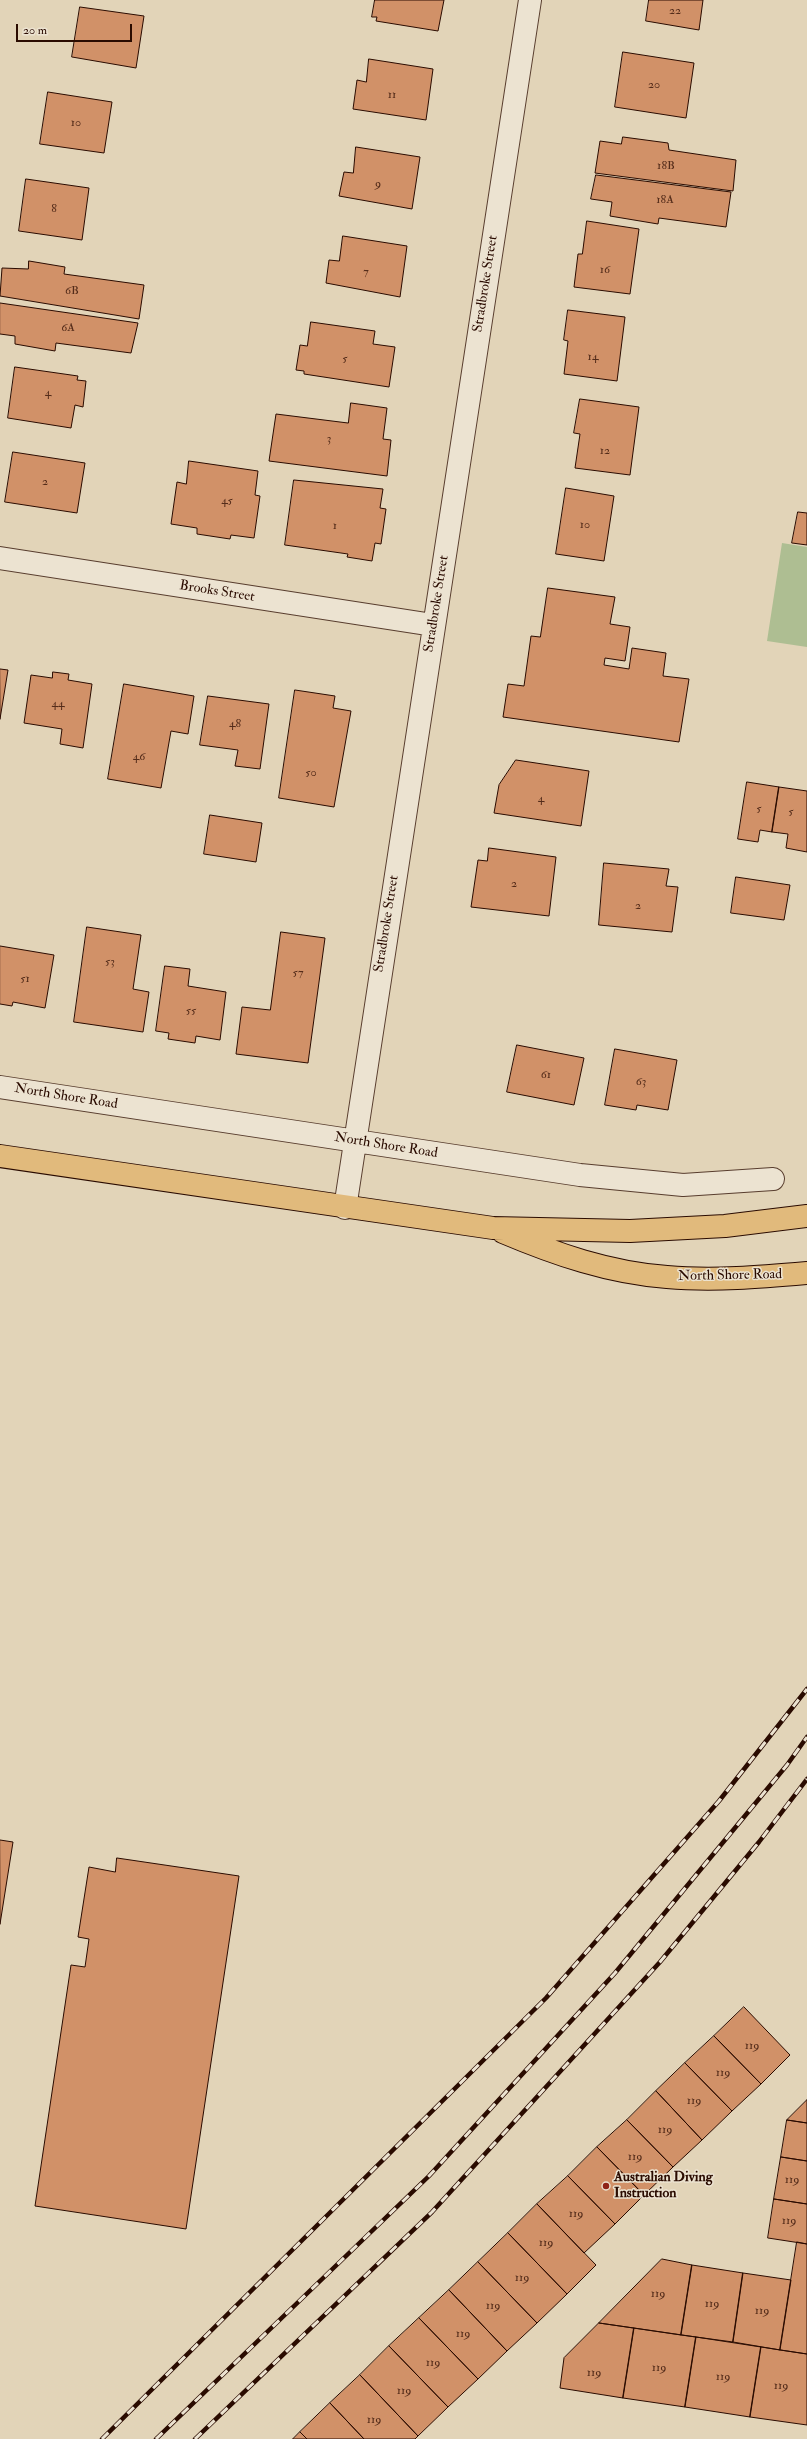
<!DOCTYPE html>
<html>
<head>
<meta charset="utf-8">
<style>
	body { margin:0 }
	#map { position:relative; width:807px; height:2439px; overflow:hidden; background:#e2d4b8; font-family:"IM FELL Double Pica",serif }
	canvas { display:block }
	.scale { position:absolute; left:16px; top:24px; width:116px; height:18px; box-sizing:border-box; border:2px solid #2a0b00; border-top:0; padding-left:5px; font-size:12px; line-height:14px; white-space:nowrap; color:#2a0b00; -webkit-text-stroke:3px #ece3d1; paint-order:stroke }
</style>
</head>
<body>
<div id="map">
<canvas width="807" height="2439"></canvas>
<div class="scale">20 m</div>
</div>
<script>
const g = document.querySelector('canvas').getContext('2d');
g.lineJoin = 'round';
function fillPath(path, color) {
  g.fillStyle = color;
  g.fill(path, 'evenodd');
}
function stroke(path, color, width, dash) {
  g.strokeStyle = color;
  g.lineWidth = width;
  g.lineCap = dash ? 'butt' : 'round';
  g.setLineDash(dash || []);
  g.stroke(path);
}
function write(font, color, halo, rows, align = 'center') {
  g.font = font + ' "IM FELL Double Pica",serif';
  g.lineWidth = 3;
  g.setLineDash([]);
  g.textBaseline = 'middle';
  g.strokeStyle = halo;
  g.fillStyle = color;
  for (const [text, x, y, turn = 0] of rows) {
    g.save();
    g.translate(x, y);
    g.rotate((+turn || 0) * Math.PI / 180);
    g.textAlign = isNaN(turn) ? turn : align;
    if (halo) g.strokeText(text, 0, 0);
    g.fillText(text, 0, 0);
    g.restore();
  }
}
fillPath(new Path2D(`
	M782,543L807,547V647L767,641Z`), '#aebe92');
const building = new Path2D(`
	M375,0H444L438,31L376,21L377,17H372Z
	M649,0H703L699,30L646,21Z
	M80,7L144,16L136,68L72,57Z
	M623,52L694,63L686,118L615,107Z
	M369,59L433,69L426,120L353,109L357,80L366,82Z
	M48,92L112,102L104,153L40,144Z
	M623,137L668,143L669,150L736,160L733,191L595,173L600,141L621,144Z
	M356,147L420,157L412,209L339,196L344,172L353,173Z
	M596,175L731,192L726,227L659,218L658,224L610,216L612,202L591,199Z
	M26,179L89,188L82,240L19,231Z
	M587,221L639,229L630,294L574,287L578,254H582Z
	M343,236L407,246L400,297L326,283L329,260L339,261Z
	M29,261L65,267L64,274L144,285L139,319L0,296L2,268L28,269Z
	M0,303L138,323L131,353L56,343L55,351L15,344V336L0,334Z
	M568,310L625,317L617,381L564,374L568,341L564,340Z
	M311,322L375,331L373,344L395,347L389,387L304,374V371L296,370L300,345L307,346Z
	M15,367L78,376L77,380L86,381L83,407L75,405L71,428L8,418Z
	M580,399L639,407L630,475L575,468L580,434L574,433Z
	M351,403L387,408L383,439L391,440L387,476L269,461L276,414L348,423Z
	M13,452L85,463L77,513L5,502Z
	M189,461L258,471L255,495L260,496L254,538L231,535L230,539L197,534V528L171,524L177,482L186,484Z
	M294,480L383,489L380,508L386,509L381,544L375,543L372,561L347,557L348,554L285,545Z
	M566,488L614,496L604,561L556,554Z
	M798,512L807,513V545L792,543Z
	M548,588L615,597L610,624L630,627L625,661L605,658L604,665L629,669L632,648L666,653L663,676L689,679L679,742L503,717L508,684L524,686L531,636L540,637Z
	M0,669L8,670L0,719Z
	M53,672L69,674L68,680L92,684L83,748L60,744L62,729L24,723L31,675L52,678Z
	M124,684L194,696L188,734L171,731L161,788L108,779Z
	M295,690L335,696L333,708L351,711L334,807L279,798Z
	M208,696L269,704L260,769L235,766L238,750L200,745Z
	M516,760L589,771L581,826L494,813L499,785Z
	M747,782L779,787L772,832L760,830L758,842L738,839Z
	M779,787L807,791V852L786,848L788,834L772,832Z
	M210,815L262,823L256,862L204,854Z
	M489,848L556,857L549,916L471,907L478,860L487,861Z
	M604,863L669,869L666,886L678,887L672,932L599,925Z
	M736,877L790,885L784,920L731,913Z
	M87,927L141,935L133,989L149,992L143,1032L74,1022Z
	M281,932L325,938L308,1063L236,1054L242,1007L270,1010Z
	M0,946L54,955L45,1008L13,1002L12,1006L0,1004Z
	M165,966L190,969L188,986L226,992L220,1040L196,1036L195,1043L168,1039L169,1033L156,1031Z
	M517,1045L584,1058L574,1105L507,1092Z
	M615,1049L677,1060L668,1110L637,1105L636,1110L605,1105Z
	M0,1840L13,1842L0,1924Z
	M117,1858L239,1876L186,2229L35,2206L71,1965L85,1967L89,1939L78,1937L89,1867L115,1872Z
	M744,2007L790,2055L761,2084L714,2036Z
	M714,2036L761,2084L732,2111L685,2063Z
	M685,2063L732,2111L702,2140L656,2091Z
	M656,2091L702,2140L673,2167L627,2120Z
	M807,2100V2123L787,2120Z
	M627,2120L673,2167L644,2195L597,2147Z
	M787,2120L807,2123V2161L781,2157Z
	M597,2147L644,2195L615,2224L568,2176Z
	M781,2157L807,2161V2204L774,2199Z
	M568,2176L615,2224L584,2253L537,2204Z
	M774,2199L807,2204V2244L768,2238Z
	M537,2204L596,2265L567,2294L508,2233Z
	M508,2233L567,2294L537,2323L478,2262Z
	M797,2242L807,2244V2354L780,2350Z
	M662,2259L692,2265L681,2335L599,2323Z
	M478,2262L537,2323L507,2351L449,2290Z
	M692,2265L743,2273L733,2342L681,2335Z
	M743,2273L791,2280L780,2350L733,2342Z
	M449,2290L507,2351L478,2379L419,2318Z
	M419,2318L478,2379L448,2407L389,2346Z
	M599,2323L634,2328L623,2398L560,2388L564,2358Z
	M634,2328L696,2337L685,2407L623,2398Z
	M696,2337L761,2347L750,2417L685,2407Z
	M389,2346L448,2407L418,2436L360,2375Z
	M761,2347L807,2354V2425L750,2417Z
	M360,2375L418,2436L415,2439H364L330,2403Z
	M330,2403L364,2439H307L300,2432Z
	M300,2432L307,2439H293Z`);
fillPath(building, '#d19168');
stroke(building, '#2a0b00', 1);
const minor = new Path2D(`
	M0,558L433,625
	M0,1087L580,1175L683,1185L773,1179
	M345,1208L530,0`);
const major = new Path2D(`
	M0,1156L493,1228L630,1231L725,1226L807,1216
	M503,1232C555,1254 610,1273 667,1277C713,1281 761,1277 807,1273`);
stroke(minor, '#583d2e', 24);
stroke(major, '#2a0b00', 24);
stroke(minor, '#ece3d1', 22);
stroke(major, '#e1ba7c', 22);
const rail = new Path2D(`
	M102,2439L546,1998L719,1801L807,1689
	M156,2439L429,2176L615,1973L787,1765L807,1737
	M195,2439L432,2212L660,1962L759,1842L807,1779`);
stroke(rail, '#2a0b00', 4.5);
stroke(rail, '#ece3d1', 3, [9]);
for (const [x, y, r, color] of [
	[606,2186,4,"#8f2418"]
]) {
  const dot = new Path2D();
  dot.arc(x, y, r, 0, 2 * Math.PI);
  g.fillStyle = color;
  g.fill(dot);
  stroke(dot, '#ece3d1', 1.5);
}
write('12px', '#542c1a', null, [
	["22",675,11],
	["20",654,85],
	["11",392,95],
	["10",76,123],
	["18B",666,166],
	["9",378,184],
	["18A",665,200],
	["8",54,209],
	["16",605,270],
	["7",366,272],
	["6B",72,291],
	["6A",68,328],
	["14",593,357],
	["5",345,359],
	["4",48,393],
	["3",329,439],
	["12",605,451],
	["2",45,482],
	["45",227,501],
	["10",585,525],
	["1",335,526],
	["44",58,704],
	["48",235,724],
	["46",139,757],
	["50",311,773],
	["4",541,799],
	["5",759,809],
	["5",791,812],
	["2",514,884],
	["2",638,906],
	["53",110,962],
	["57",298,973],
	["51",25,979],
	["55",191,1011],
	["61",546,1075],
	["63",641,1082],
	["119",752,2046],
	["119",723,2073],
	["119",694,2101],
	["119",665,2130],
	["119",635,2157],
	["119",792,2180],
	["119",576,2214],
	["119",789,2221],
	["119",546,2243],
	["119",522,2278],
	["119",658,2294],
	["119",712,2304],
	["119",493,2306],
	["119",762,2311],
	["119",463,2334],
	["119",433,2363],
	["119",659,2368],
	["119",594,2373],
	["119",723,2377],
	["119",781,2386],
	["119",404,2391],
	["119",374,2420]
]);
write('14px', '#2a0b00', '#ece3d1', [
	["Stradbroke Street",486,284,-81],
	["Brooks Street",217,592,9],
	["Stradbroke Street",437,604,-81],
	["Stradbroke Street",387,924,-81],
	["North Shore Road",66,1097,9],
	["North Shore Road",386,1146,9],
	["North Shore Road",730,1276,-1]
]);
write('bold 14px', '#2a0b00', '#ece3d1', [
	["Australian Diving",614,2178],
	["Instruction",614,2194]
], 'left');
</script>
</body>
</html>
